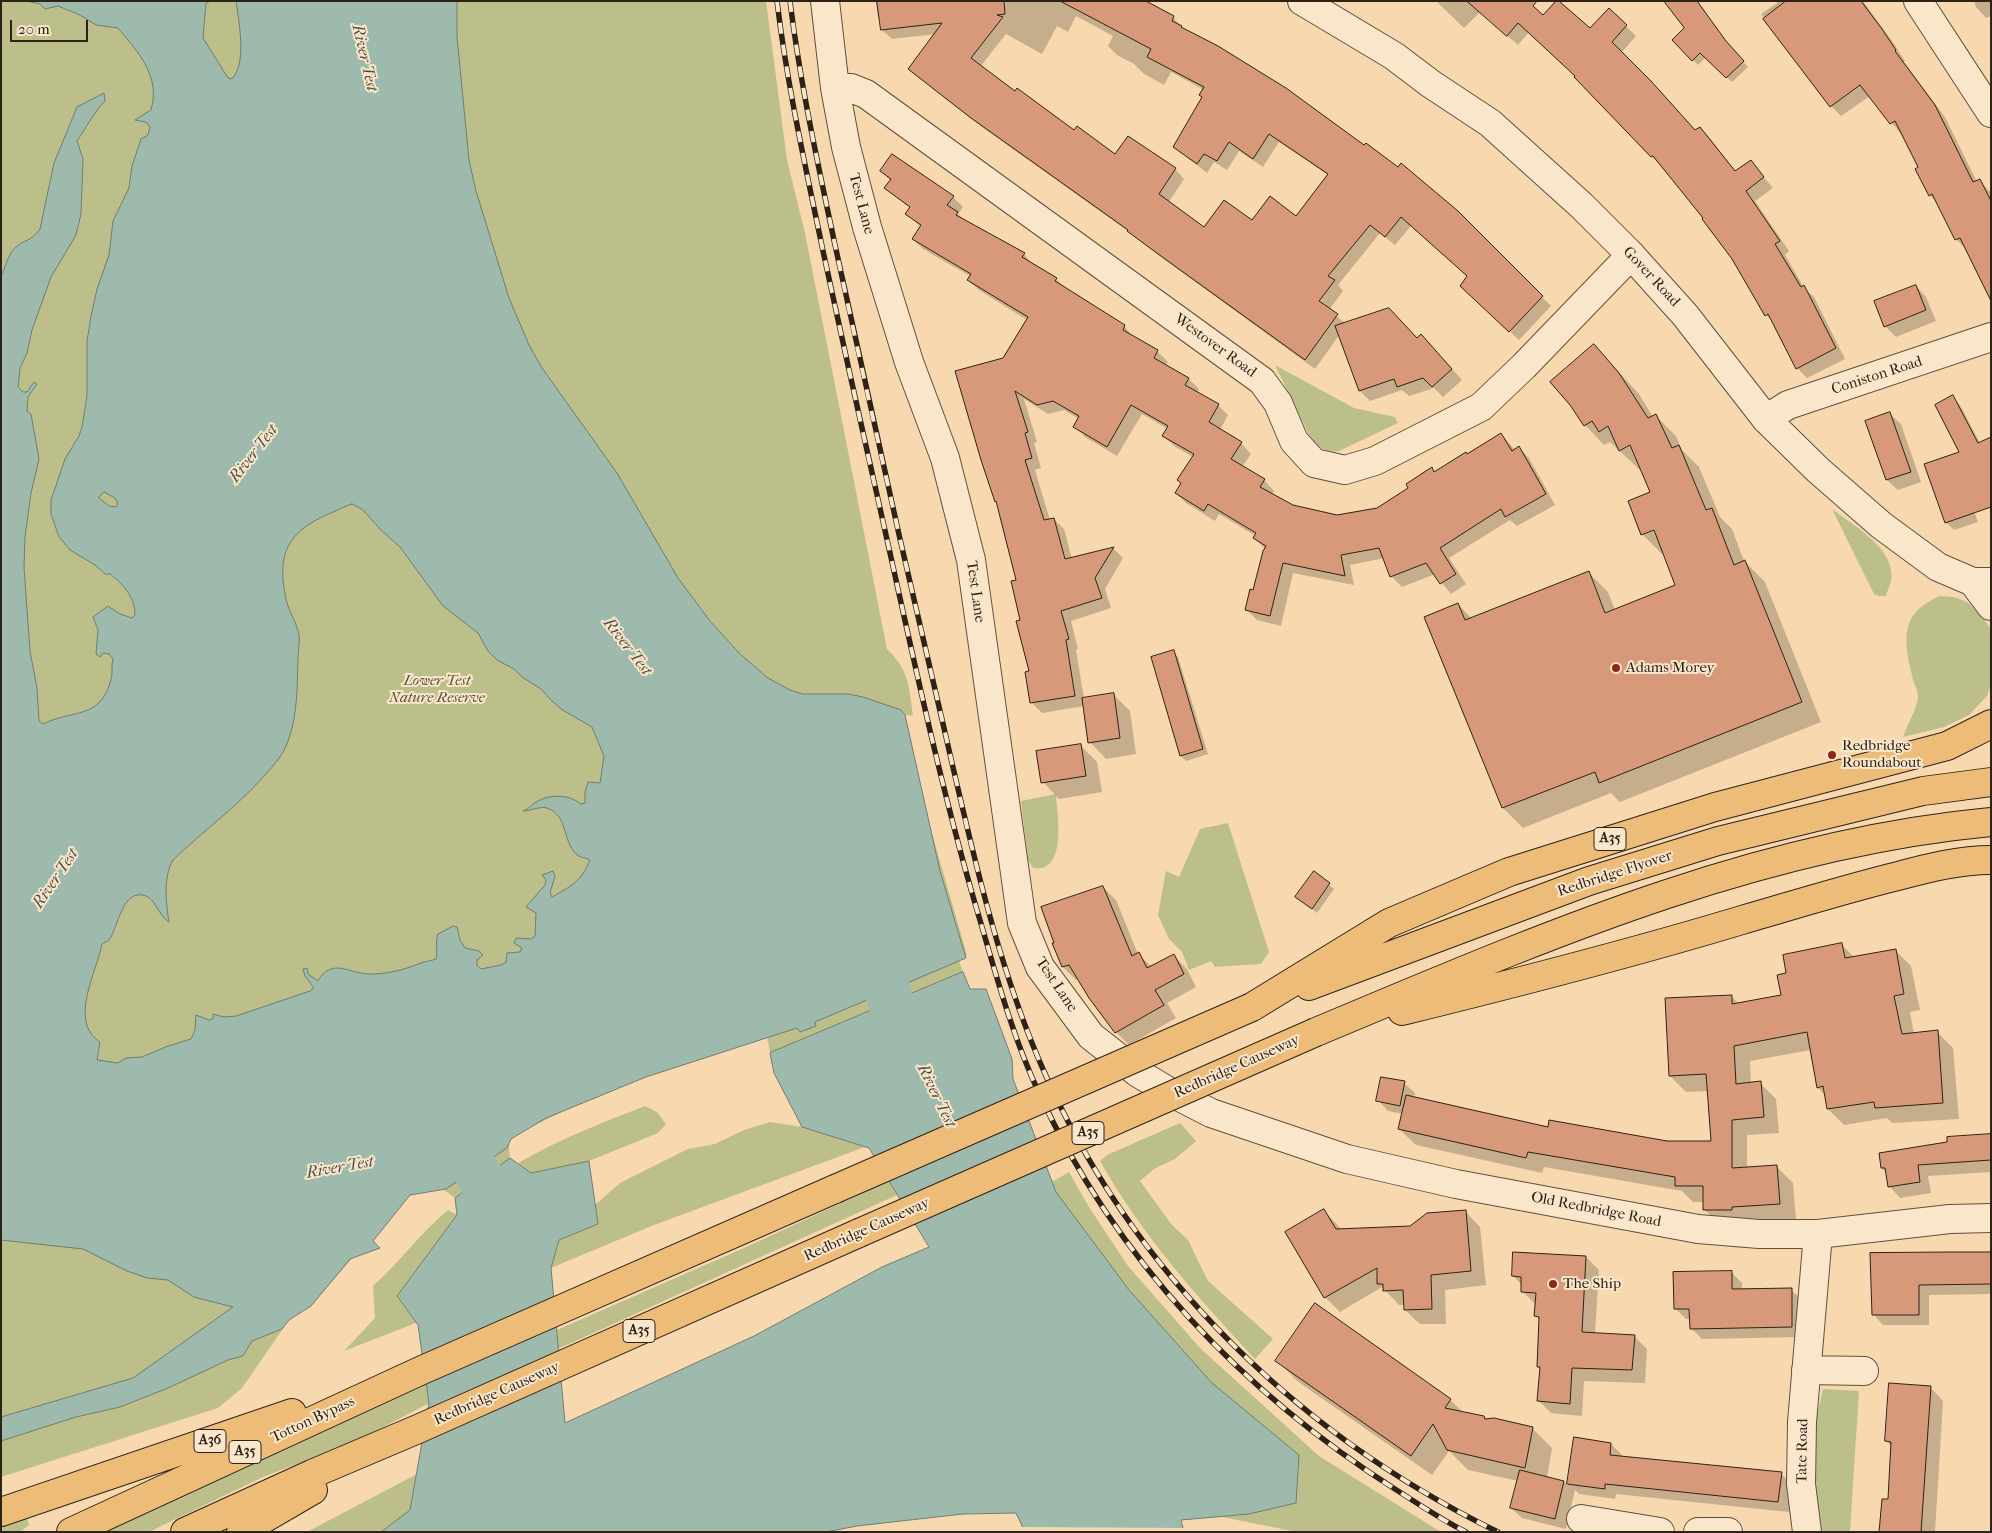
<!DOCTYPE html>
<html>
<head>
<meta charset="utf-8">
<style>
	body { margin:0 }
	#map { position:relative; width:1992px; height:1533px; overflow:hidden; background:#f8d9af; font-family:"IM FELL French Canon",serif }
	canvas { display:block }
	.frame { position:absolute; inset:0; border:2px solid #2c2218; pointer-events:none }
	.scale { position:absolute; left:10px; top:20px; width:78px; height:22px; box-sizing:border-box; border:2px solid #2c2218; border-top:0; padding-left:6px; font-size:15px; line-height:18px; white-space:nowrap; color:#2c2218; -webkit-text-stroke:4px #fae6cb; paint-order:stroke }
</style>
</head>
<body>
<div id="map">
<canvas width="1992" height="1533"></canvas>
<div class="frame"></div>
<div class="scale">20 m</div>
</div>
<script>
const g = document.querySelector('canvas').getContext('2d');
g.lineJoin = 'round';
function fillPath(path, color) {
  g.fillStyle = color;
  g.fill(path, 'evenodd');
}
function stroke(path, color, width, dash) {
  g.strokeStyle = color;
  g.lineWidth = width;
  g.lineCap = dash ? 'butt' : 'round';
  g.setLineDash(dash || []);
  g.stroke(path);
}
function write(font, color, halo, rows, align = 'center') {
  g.font = font + ' "IM FELL French Canon",serif';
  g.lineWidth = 4;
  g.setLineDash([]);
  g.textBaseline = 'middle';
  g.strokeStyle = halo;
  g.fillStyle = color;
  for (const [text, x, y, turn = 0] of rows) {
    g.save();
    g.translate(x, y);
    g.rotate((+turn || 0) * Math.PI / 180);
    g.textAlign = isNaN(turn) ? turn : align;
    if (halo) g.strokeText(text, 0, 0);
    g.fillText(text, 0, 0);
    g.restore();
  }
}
fillPath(new Path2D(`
	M1,1H766L787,160L805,233L887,649C909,670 909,686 913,716L905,715L901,710L896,709L967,955L959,961L963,972L770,1053L767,1036L635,1077L508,1138L510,1158L455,1198L440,1187L407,1195L311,1306L289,1320L242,1388L218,1408L1,1477Z
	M1275,365L1354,408L1395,417L1398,423L1339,451C1327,453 1317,447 1310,437Z
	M1832,509C1854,526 1897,549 1891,581C1890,586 1887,591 1886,596H1879L1874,594Z
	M1940,596L1954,597L1967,602L1978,611L1991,629V685L1987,696L1969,715L1944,727L1903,737C1906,728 1918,706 1918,697C1918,690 1913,682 1912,675C1903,638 1900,613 1940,596Z
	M1056,794C1057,815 1068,873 1033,868L1028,860L1021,801Z
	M1228,823L1269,952L1261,964L1215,967L1211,961L1189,970L1182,952L1169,939L1158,915L1166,871L1179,877L1200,829Z
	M645,1106L657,1112L666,1124L658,1133L589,1161L531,1173L518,1163C558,1140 601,1123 645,1106Z
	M770,1122L802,1127L865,1147L654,1225L551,1268L559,1240L598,1224L595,1205L620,1183L688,1149L715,1144L744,1130Z
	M1180,1123L1196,1141L1175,1159L1154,1169L1140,1181L1172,1225L1188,1240L1208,1281L1273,1339L1255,1359C1198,1298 1141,1234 1100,1161L1107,1155Z
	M1069,1172L1089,1207L1128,1266L1200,1348L1319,1456L1441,1532H1297L1222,1517L1181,1520L1052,1182Z
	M889,1181L897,1195L558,1349L557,1330L744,1248Z
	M448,1210L457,1215L397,1296L416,1323L344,1351L375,1318L373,1286C400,1262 420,1233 448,1210Z
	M426,1382L429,1403L361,1439L263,1477L149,1532H97Z
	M1823,1389L1859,1391L1850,1532H1822L1815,1515L1813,1470L1815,1424Z
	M417,1474L410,1510L412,1532H307Z
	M24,1516L27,1518L29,1525L20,1532H1V1523Z`), '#bdbf8b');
const water = new Path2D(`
	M26,1H211L206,3L203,38L228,78L232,79C247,63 239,23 236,1H457V37L469,160L476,191L509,298L529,345L542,368L617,473L678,578L710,621L740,654L768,678L790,690L803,694H848L863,697L901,710L905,715L940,871L966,958L815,1022L816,1026L800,1032L797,1028L646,1077L546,1118L511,1139L507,1148L446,1189L410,1195L373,1241L380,1248L350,1259L311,1306L289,1320L282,1329L252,1341L243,1356L228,1360L168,1388L120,1407L76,1417L1,1441V1417L133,1378L233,1307L194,1297L168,1280L147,1278L127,1271L83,1249L1,1240V277C5,268 8,254 15,248C24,239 31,242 40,229L54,163L77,107L104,93L105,101C94,112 86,128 77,141L83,159L81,214L76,235L51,277L32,330L27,353L20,368L18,387L23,392H27L34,382L37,384L28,397L27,411L31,414L39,459L31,493L25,537L24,567L30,651L37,688L39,721L43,724C73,709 101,720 111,679C113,672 111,666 113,659L109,654L103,653L100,657L96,654L98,630L93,617L108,606L120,614L132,618L135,615C135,597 123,584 110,574H105L95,565L70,550L59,537L51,514V500L65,459L79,436L82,427L87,396V341L91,316L97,289L109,255L113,221L129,188L132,166L141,139L148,135L150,127L146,122L135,120L151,110C161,76 138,52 118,28L96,25L80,15L58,6L45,9L40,4ZM104,492L115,498L118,504L116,507L109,506L99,498ZM352,504L363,510L381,530L400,547L443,606L478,633L488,651L497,660L514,669L522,677L541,689L552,701L561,709L592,727L604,756L600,783L588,782L585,792V803L581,804C568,794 550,794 536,802C531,805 529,809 523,811C531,811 539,806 547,808C568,815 562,840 576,854C580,858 585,857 590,860C581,882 571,886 552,897L550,893L555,876L553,871L542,875L546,880L545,885L526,907L536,913L535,936L531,939L516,938L514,943L522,948L520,952L507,953L506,962L501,965L481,969L477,965V960L483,955L479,951L465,948L460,940L457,927L453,926L438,934C435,942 438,950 436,959C431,961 426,961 421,963C417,964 414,966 410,967C399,971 383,974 371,974C351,975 332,956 318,981L308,974L307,968L303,969L305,976L314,988L310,991L236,1016L224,1017L213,1014V1019L209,1020L196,1015L195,1030L191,1039L168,1046L142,1057L126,1058L118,1063L97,1060L100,1042C68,1022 97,971 102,944C104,942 107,942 109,940C118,929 122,887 146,896C156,900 158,915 169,922C166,903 163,877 173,860C203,831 237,807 265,775C274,765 284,754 288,741C298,714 297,686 298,658C298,650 300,643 299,635C297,623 289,612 286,599C276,553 288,531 331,513C338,510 345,506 352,504Z
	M963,972L970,989H986L1012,1059L1013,1079L1056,1192L1129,1290L1212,1383L1299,1455L1296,1503L1249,1514L1181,1520L1184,1532H1025L1016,1513L963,1514L857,1526L826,1532H381L410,1510L429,1403L418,1325L397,1296L457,1215L455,1198L510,1158L531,1173L589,1161L598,1224L559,1240L551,1268L565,1423L754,1336L882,1267L929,1247L869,1148L802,1127L774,1073L770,1053Z`);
fillPath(water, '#9dbaad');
stroke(water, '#707d71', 1);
fillPath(new Path2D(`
	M1020,1527L1185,1528L1186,1532H1022Z`), '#f8d9af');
fillPath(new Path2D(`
	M876,1H1144L1173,17L1185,31L1251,66L1457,212L1551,306L1519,340L1471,295L1468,277L1411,226L1395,245L1380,233L1338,285L1343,291L1329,310L1346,324L1417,340L1431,346L1462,380L1443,397L1434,388L1409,396L1402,390L1370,401L1360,391L1340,334L1315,369L1165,260L1132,234L982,127L919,78L910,69L936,34L892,39L882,30L881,21L878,17ZM1076,16L1113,36L1108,46L1117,55L1134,64L1144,74L1164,85L1171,72L1204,90L1203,97L1174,147L1207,173L1214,162L1227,170L1239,151L1263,167L1279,142L1328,175L1297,218L1253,221L1204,228L1168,203L1184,179L1175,169L1116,156L1074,132L980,67L1006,34L1042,54L1057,26L1068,32Z
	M1436,1H1526L1543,16L1590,30L1609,10L1636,36L1621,53L1696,131L1700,128L1710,138L1736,172L1750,161L1773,188L1755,201L1789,251L1785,255L1803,286L1814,297L1845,359L1807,378L1797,368L1774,322L1766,315L1733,259L1705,219L1662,167L1575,77L1577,76L1529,32L1518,45L1480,12L1464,28Z
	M1666,1H1698L1730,47L1748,67L1732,82L1706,57L1698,65L1673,40L1686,28Z
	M1776,1H1863L1892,41L1905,61L1904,62L1945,117L1977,182L1979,180L1991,193V292L1966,249L1956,239L1938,204L1930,195L1919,168L1901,134L1870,96L1841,116L1831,106L1761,14L1777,3Z
	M1974,1H1991V16L1986,18L1976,7Z
	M881,171L953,197L963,207L958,214L966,222L1024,254L1033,265L1056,279L1067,289L1124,326L1134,338L1157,351L1168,362L1165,366L1189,379L1199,389L1196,393L1218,405L1228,415L1220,430L1241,443L1251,454L1242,467L1264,480L1274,491L1272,495L1293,507L1337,516L1377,509L1410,488L1431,469L1435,473L1468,455L1501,434L1515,450L1519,448L1529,458L1555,505L1517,526L1510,520L1449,558L1466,584L1451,594L1435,574L1402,587L1392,577L1384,558L1350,565L1354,585L1293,573L1281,626L1257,620L1247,610L1254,592L1265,549L1254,538L1256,536L1219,514L1215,521L1186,503L1176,493L1193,457L1174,446L1164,436L1168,429L1142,414L1117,456L1085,437L1075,426L1079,419L1064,410L1048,414L1024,399L1037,442L1034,443L1041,468L1035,470L1050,520L1054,519L1064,529L1072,559L1113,548L1123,558L1105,589L1111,608L1071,621L1078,649L1076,650L1084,699L1113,694L1130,711L1136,754L1106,759L1090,742L1084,706L1042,713L1032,703L1027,673L1030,672L1021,621L1017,581L1004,359L1027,320L979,290L968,280L970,276L923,249L913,239L921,227L907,214L911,209L886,188L891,181Z
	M1916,286L1926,297L1936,321L1896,337L1885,326Z
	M1594,345L1639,394L1653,417L1656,416L1676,436L1682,450L1699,467L1720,517L1732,529L1744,561L1765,582L1821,722L1620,802L1611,793L1523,828L1503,808L1458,604L1472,619L1588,572L1608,592L1615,610L1677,585L1665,553L1662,554L1642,534L1651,493L1641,469L1640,470L1610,442L1604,445L1585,425Z
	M1952,397L1960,405L1980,443L1968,495L1978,522L1954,530L1947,523L1926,465L1961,453Z
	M1890,414L1901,424L1921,482L1898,490L1887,480L1867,422Z
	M1173,652L1178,657L1208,754L1186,761L1181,756L1152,658Z
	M1081,746L1097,762L1102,792L1059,799L1043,782Z
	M1314,873L1334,889L1317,913L1297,897Z
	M1103,887L1116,900L1138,954L1152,967L1174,956L1187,969L1196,987L1167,1003L1176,1018L1129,1045L1116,1032L1079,979L1076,980L1063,967L1053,944Z
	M1842,945L1855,958L1895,950L1911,966L1920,1010L1910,1012L1914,1034L1937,1032L1953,1048L1959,1119L1892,1123L1887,1118L1844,1125L1828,1109L1826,1096L1818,1088L1811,1050L1750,1061L1751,1084L1760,1083L1776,1099L1779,1133L1747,1135V1168L1777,1167L1793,1183L1796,1220L1721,1226L1705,1210L1704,1202H1693L1682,1191L1544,1167L1542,1173L1416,1145L1399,1129L1403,1114L1388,1111L1378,1100L1404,1083L1415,1093L1414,1098L1549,1128L1667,1142H1713L1708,1091L1686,1092L1670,1076L1731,996L1739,1004L1783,996L1788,974Z
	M1991,1135V1172L1928,1176L1931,1193L1900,1198L1889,1186L1887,1173L1882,1168Z
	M1324,1211L1342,1230L1410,1227L1466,1212L1480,1227L1486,1285L1445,1290L1446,1324H1420L1405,1310V1305H1399L1382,1287L1340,1312L1325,1297Z
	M1991,1253V1294L1929,1295V1325H1883L1873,1314L1871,1254Z
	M1586,1257L1599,1270L1595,1334L1634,1336L1647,1349L1645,1383L1584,1381L1582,1416L1551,1413L1538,1400L1541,1369L1538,1366L1540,1320L1536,1316L1535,1304L1522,1291V1285L1513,1276Z
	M1731,1272L1742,1283V1290H1791L1802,1300L1803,1337L1702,1339L1691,1328V1319H1686L1675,1308Z
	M1277,1360L1450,1400L1464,1413L1484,1418L1486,1420L1532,1428L1552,1448L1547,1478L1564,1482L1568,1486L1575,1439L1611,1444L1622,1455L1621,1457L1781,1474L1792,1484L1789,1512L1616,1494L1615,1499L1579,1494L1575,1490L1566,1529L1522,1518L1511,1508L1518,1481L1468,1470L1449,1451L1432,1475L1297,1381Z
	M1930,1387L1943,1401L1935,1532H1881L1889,1501L1892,1447L1886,1441Z`), '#0003');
stroke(new Path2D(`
	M869,931L891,1002L918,1058
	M424,1153L461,1147L509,1223L504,1233`), '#9dbaad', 46);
const building = new Path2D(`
	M877,1H1004L1005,14L997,15L1003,17L971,58L1015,91L1017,88L1074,130L1077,126L1115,154L1128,136L1176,168L1159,194L1204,227L1224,200L1252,220L1270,196L1296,216L1328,174L1269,134L1253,159L1229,142L1217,161L1204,154L1197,164L1173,147L1202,97L1199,95L1204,87L1147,57L1151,49L1060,1H1146L1174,16L1172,21L1182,26L1181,27L1218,46L1286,88L1364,145L1366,143L1398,167L1401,163L1458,211L1543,296L1509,332L1460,286L1467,276L1401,217L1385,237L1370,225L1328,276L1335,280L1319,301L1338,314L1305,360L1154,251L1127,231L1128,230L971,118L908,69L942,23L881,30Z
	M1467,1H1537L1533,6L1543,15L1556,1H1559L1590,28L1609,8L1627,25L1612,42L1651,81L1695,130L1700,127L1735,171L1751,160L1764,177L1746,191L1780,241L1775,244L1801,287L1804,285L1836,348L1796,369L1768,314L1765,316L1732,259L1702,219L1703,218L1653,156L1651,157L1574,77L1575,76L1518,23L1507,36Z
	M1664,1H1697L1726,41L1744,61L1726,78L1700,53L1692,61L1672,40L1684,28Z
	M1786,1H1861L1882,29L1896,50L1895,51L1935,105L1973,182L1980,179L1991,201V301L1960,238L1955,240L1932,194L1929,196L1915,169L1918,167L1895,121L1890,124L1860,85L1830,107L1763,19Z
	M892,154L954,196L947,205L958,212L956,215L1025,253L1022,257L1057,278L1055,281L1125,325L1123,330L1158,350L1154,358L1189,378L1185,385L1219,404L1209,422L1242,442L1231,459L1265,479L1260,487L1293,505L1337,515L1377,508L1408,488L1406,484L1432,467L1434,472L1466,452L1467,454L1501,433L1512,451L1519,446L1546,494L1505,517L1501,509L1440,548L1456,574L1440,584L1426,563L1390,577L1379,548L1341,555L1345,576L1283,563L1270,616L1245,610L1250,589L1253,590L1263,551L1266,546L1253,538L1256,533L1208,504L1204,511L1175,493L1181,483L1177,480L1194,454L1162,436L1168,426L1131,405L1107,447L1073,427L1079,416L1053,401L1037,405L1015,391L1028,432L1025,433L1032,458L1025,460L1044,520L1054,518L1065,559L1114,547L1095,578L1102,598L1061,611L1069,639L1066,640L1075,696L1030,703L1025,672L1029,671L1016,621L1020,620L1011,581L1016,580L996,501L995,502L981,460L955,371L1003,358L1028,317L967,280L971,274L912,239L921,225L905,214L910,207L884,188L891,179L880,171Z
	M1916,285L1926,310L1884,327L1874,301Z
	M1389,308L1417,338L1421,334L1452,369L1432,387L1423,378L1397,387L1394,379L1359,391L1335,326Z
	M1594,344L1619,373L1648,418L1656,414L1672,448L1679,445L1706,510L1712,508L1734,565L1745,560L1802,702L1599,783L1595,772L1502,808L1424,617L1458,603L1465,620L1589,571L1605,613L1675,585L1654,530L1641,535L1628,501L1650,492L1630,445L1619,451L1608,426L1599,432L1592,421L1584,426L1570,405L1550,382Z
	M1953,395L1978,443L1991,437V507L1945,523L1924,464L1959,452L1935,405Z
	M1890,412L1911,472L1886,480L1865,421Z
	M1174,650L1203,749L1180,756L1151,657Z
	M1114,693L1120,738L1088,743L1082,698Z
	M1081,744L1086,776L1041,783L1036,751Z
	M1314,871L1330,883L1312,909L1295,897Z
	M1103,886L1132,956L1139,952L1147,968L1174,954L1184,974L1155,990L1164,1005L1115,1033L1089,998L1069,965L1062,967L1052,943H1054L1041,907Z
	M1842,943L1845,958L1896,949L1904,994L1894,996L1902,1034L1938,1030L1943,1103L1875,1108L1874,1102L1827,1109L1823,1086L1817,1088L1807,1032L1734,1046L1736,1084L1761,1081L1764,1117L1732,1120V1168L1777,1165L1780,1204L1732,1207V1210H1703V1186H1675V1177L1528,1152L1526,1158L1398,1129L1406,1095L1548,1127L1549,1120L1667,1141H1711L1706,1074L1669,1076L1665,998L1732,995V1004L1781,995L1777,975L1786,973L1783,955Z
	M1381,1077L1405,1081L1400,1106L1376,1101Z
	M1991,1134V1160L1918,1165L1920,1182L1888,1187L1885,1168H1881L1879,1153L1947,1142V1137Z
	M1324,1209L1336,1229L1410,1226L1427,1213L1466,1210L1471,1271L1431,1275L1432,1309L1404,1310L1403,1290L1383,1291V1284H1377V1268L1324,1298L1285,1232Z
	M1513,1252L1586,1256L1582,1332L1635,1335L1632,1370L1572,1368L1570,1404L1537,1401L1540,1367H1537L1539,1317L1534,1316L1536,1293L1521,1292V1277L1512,1276Z
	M1951,1252H1991V1284L1919,1285V1315H1872L1870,1253Z
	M1732,1271V1289L1792,1288V1327L1690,1329L1689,1309H1674L1673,1272Z
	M1315,1303L1451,1399L1445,1408L1484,1416L1485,1419L1494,1418L1533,1427L1525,1468L1447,1450L1433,1424L1411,1456L1275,1361Z
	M1889,1383L1931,1386L1921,1532H1879L1882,1499H1888L1891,1442L1885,1441Z
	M1574,1437L1611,1443L1610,1455L1782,1472L1778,1502L1605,1484V1489L1567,1484Z
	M1520,1470L1564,1481L1555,1519L1510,1508Z`);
fillPath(building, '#d8997a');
stroke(building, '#2c2218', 1);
const minor = new Path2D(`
	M825,1L835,88L846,147L867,227L909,362L945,458L971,560L1022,923L1040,967L1091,1036L1138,1073L1168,1091L1211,1113L1347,1159L1456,1184L1698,1229L1759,1234H1818L1950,1219L1991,1218
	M1918,1L1991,113
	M835,88H851L866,94L1262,381L1278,403L1294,441L1314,463L1345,470L1375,461L1481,407L1524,366L1631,255
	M1766,419L1788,405L1991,337
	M1806,1370L1864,1371
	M1581,1519L1660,1532
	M1698,1532H1728
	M1807,1532L1801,1484L1802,1422L1818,1234`);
const tertiary = new Path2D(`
	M1302,1L1394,56L1431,84L1490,123L1582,206L1631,255L1685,315L1766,419L1818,470L1881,525L1938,567L1973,582H1991
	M1973,582L1991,606`);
const primary = new Path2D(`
	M1309,986L1589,881L1718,841L1923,791L1991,782
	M1252,1007L1389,923L1509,872L1715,807L1947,746L1991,724
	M1402,1011C1516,983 1629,954 1742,920C1794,905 1845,889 1898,876C1928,868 1959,860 1991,860
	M1316,1032C1534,941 1753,844 1991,822
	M1,1512L292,1413
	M71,1532L420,1371L835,1189
	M185,1532L312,1474L418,1429L859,1233
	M241,1532L313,1490`);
stroke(minor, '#5f503e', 30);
stroke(tertiary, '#5f503e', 30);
stroke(primary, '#2c2218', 30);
stroke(minor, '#fae6cb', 28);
stroke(tertiary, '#fae6cb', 28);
stroke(primary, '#ecbc78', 28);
const rail = new Path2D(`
	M777,1C787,85 806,169 823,251C843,343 863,434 884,526C914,660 942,795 982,927C998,982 1014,1040 1039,1093C1116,1260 1243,1393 1398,1491C1420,1505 1442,1520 1466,1532
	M790,1C800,83 818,164 835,245C856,343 878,441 900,539C917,613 935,688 952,763C974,858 996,953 1032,1043C1119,1260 1289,1430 1498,1532`);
stroke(rail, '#2c2218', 5.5);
stroke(rail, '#fae6cb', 4, [11]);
const primaryBridge = new Path2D(`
	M835,1189L1252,1007
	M859,1233L1316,1032`);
stroke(primaryBridge, '#2c2218', 30, []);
stroke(primaryBridge, '#ecbc78', 28);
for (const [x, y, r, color] of [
	[1616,668,5,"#8f2418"],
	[1832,755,5,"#8f2418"],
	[1553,1284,5,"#8f2418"]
]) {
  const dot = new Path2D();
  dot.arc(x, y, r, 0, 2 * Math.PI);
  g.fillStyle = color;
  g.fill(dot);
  stroke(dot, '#fae6cb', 2);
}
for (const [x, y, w] of [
	[1610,839,32],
	[1088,1133,32],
	[639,1331,32],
	[210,1441,32],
	[245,1452,32]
]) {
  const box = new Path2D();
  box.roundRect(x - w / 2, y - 11.5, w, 23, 4);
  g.fillStyle = '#fae6cb';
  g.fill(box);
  stroke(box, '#2c2218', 1);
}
write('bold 14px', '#2c2218', null, [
	["A35",1610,839],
	["A35",1088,1133],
	["A35",639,1331],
	["A36",210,1441],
	["A35",245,1452]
]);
write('15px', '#2c2218', '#fae6cb', [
	["Test Lane",861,204,75],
	["Gover Road",1651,277,47],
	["Westover Road",1215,346,36],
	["Coniston Road",1877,376,-18],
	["Test Lane",975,592,82],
	["Redbridge Flyover",1615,874,-18],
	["Test Lane",1056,985,56],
	["Redbridge Causeway",1237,1067,-24],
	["Old Redbridge Road",1596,1210,11],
	["Redbridge Causeway",867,1230,-24],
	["Redbridge Causeway",497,1394,-24],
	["Totton Bypass",313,1420,-25],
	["Tate Road",1803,1451,-89]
]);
write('15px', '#2c2218', '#fae6cb', [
	["Adams Morey",1626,668],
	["Redbridge",1842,746],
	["Roundabout",1842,763],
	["The Ship",1563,1284]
], 'left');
write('italic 15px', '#58513a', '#fae6cb', [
	["Lower Test",437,681],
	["Nature Reserve",437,698]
]);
write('italic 16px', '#4e5045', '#fae6cb', [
	["River Test",364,58,77],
	["River Test",254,454,-52],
	["River Test",627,647,52],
	["River Test",56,879,-56],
	["River Test",936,1096,64],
	["River Test",340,1168,-10]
]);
</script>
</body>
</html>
